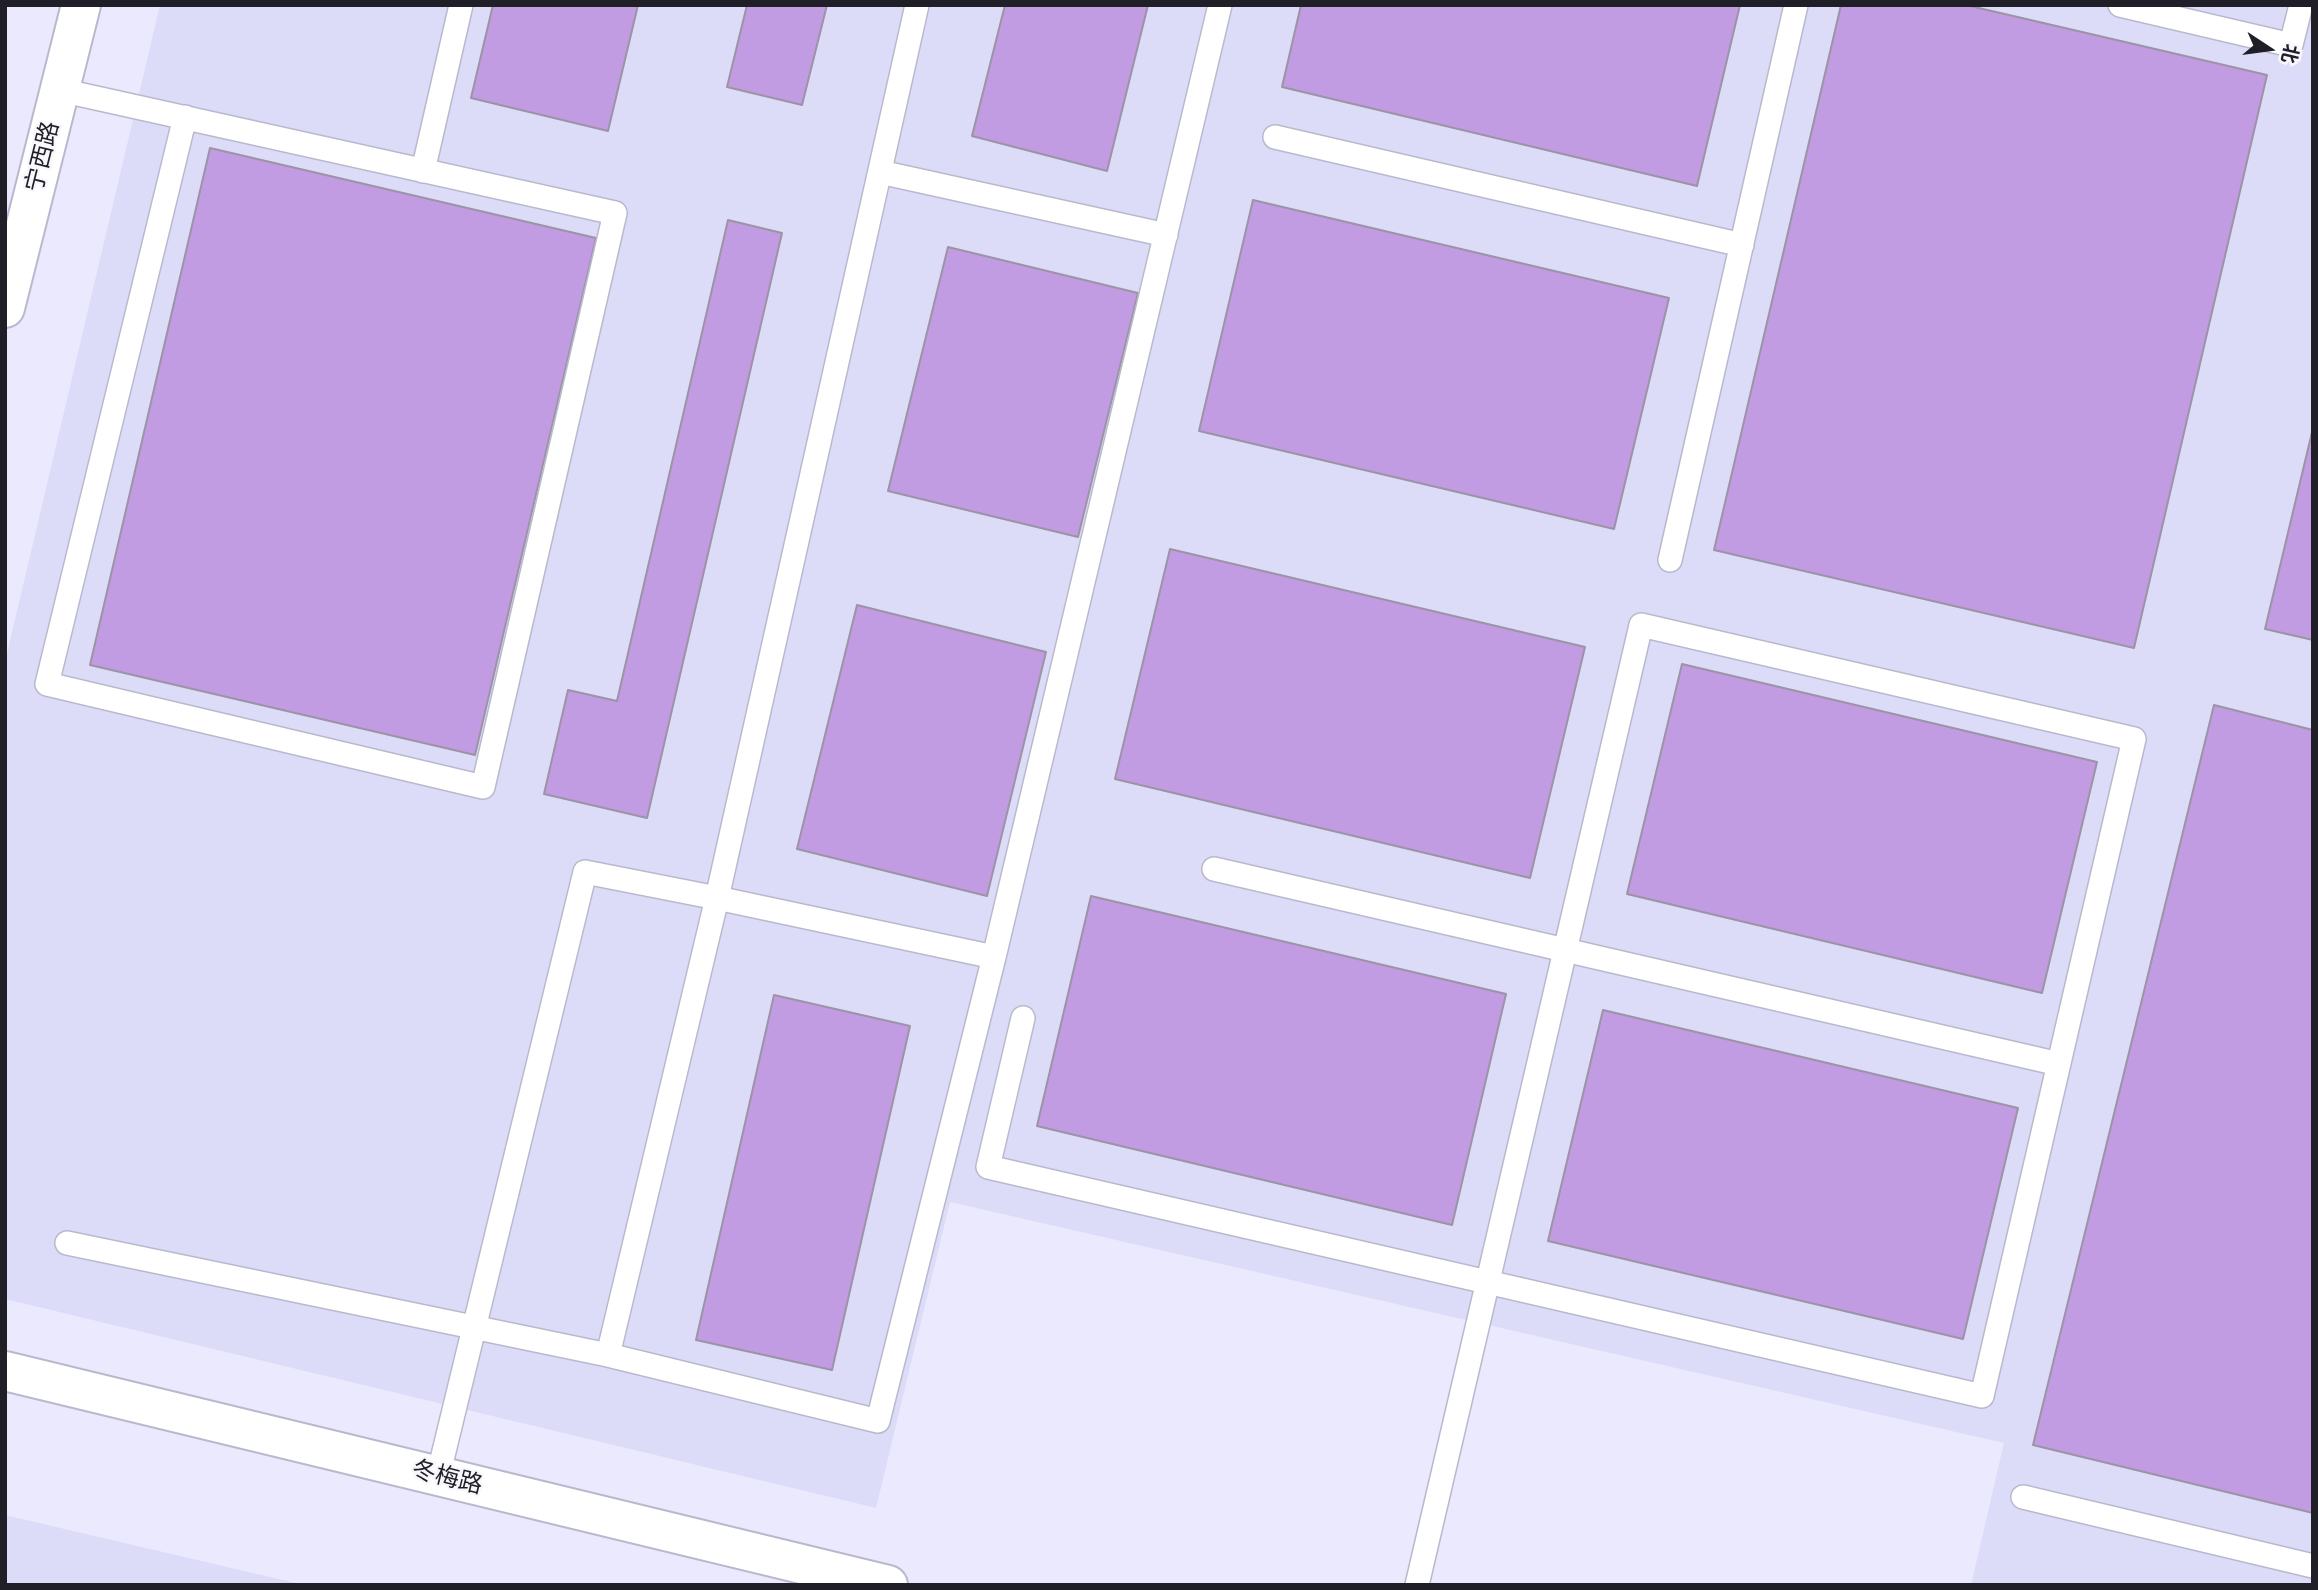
<!DOCTYPE html>
<html>
<head>
<meta charset="utf-8">
<style>
	body { margin:0 }
	#map { position:relative; width:2318px; height:1590px; overflow:hidden; background:#eae9fe; font-family:"Zilla Slab","Noto Sans SC",serif }
	canvas { display:block }
	.frame { position:absolute; inset:0; border:7px solid #201f27; pointer-events:none }
	.north { position:absolute; left:2234px; top:14px; width:70px; height:70px; -webkit-text-stroke:5px #f8f8fc; paint-order:stroke; rotate:103deg; font-size:19px; font-weight:700; line-height:28px; text-align:center; color:#201f27 }
	.north::after { content:''; display:block; margin:auto; width:24px; height:32px; background:#201f27; clip-path:polygon(50% 0,100% 100%,50% 72%,0 100%) }
</style>
</head>
<body>
<div id="map">
<canvas width="2318" height="1590"></canvas>
<div class="frame"></div>
<div class="north">北</div>
</div>
<script>
const g = document.querySelector('canvas').getContext('2d');
g.lineJoin = 'round';
function fillPath(path, color) {
  g.fillStyle = color;
  g.fill(path, 'evenodd');
}
function stroke(path, color, width, dash) {
  g.strokeStyle = color;
  g.lineWidth = width;
  g.lineCap = dash ? 'butt' : 'round';
  g.setLineDash(dash || []);
  g.stroke(path);
}
function write(font, color, halo, rows, align = 'center') {
  g.font = font + ' "Zilla Slab","Noto Sans SC",serif';
  g.lineWidth = 5;
  g.setLineDash([]);
  g.textBaseline = 'middle';
  g.strokeStyle = halo;
  g.fillStyle = color;
  for (const [text, x, y, turn = 0] of rows) {
    g.save();
    g.translate(x, y);
    g.rotate((+turn || 0) * Math.PI / 180);
    g.textAlign = isNaN(turn) ? turn : align;
    if (halo) g.strokeText(text, 0, 0);
    g.fillText(text, 0, 0);
    g.restore();
  }
}
fillPath(new Path2D(`
	M160,5H2313V1585H1971L2004,1443L950,1202L876,1508L5,1299V662Z
	M5,1515L304,1585H5Z`), '#dddcf8');
const building = new Path2D(`
	M493,5H638L608,131L471,98Z
	M747,5H827L802,105L727,87Z
	M1005,5H1148L1107,171L972,136Z
	M1301,5H1740L1697,186L1282,87Z
	M1841,5H1966L2267,75L2134,648L1714,550Z
	M210,148L596,238L475,755L90,665Z
	M1253,200L1669,298L1614,529L1199,431Z
	M728,220L782,233L647,818L544,794L568,690L617,701Z
	M948,247L1138,293L1078,537L888,491Z
	M2313,428V640L2265,629Z
	M1170,549L1585,647L1530,878L1115,779Z
	M857,605L1046,652L987,896L797,849Z
	M1682,664L2097,762L2042,993L1627,894Z
	M2214,705L2313,730V1513L2033,1445Z
	M1091,896L1506,994L1452,1225L1037,1126Z
	M774,995L910,1026L832,1370L696,1340Z
	M1603,1010L2018,1108L1963,1339L1548,1241Z`);
fillPath(building, '#c19ce2');
stroke(building, '#9c93a5', 2);
const lane = new Path2D(`
	M2120,5L2291,45L2301,5
	M60,90C245,131 430,172 615,213L483,787L47,684L185,117
	M1275,137L1742,245
	M423,171L461,5
	M880,172L1166,235
	M1670,560L1796,5
	M1214,869L2059,1064
	M1023,1018L988,1167L1982,1396L2134,739L1641,625L1417,1585
	M67,1243L608,1355L717,898L994,957L1220,5
	M608,1355L878,1421L994,957
	M438,1476L585,872L717,898L917,5
	M2023,1497L2313,1566`);
const secondary = new Path2D(`
	M5,308L81,5
	M5,1371L888,1585`);
stroke(lane, '#b9b9cd', 26);
stroke(secondary, '#b9b9cd', 42);
stroke(lane, '#fff', 23);
stroke(secondary, '#fff', 38);
write('24px', '#201f27', '#f8f8fc', [
	["宁西路",43,157,-76],
	["冬梅路",447,1478,14]
]);
</script>
</body>
</html>
